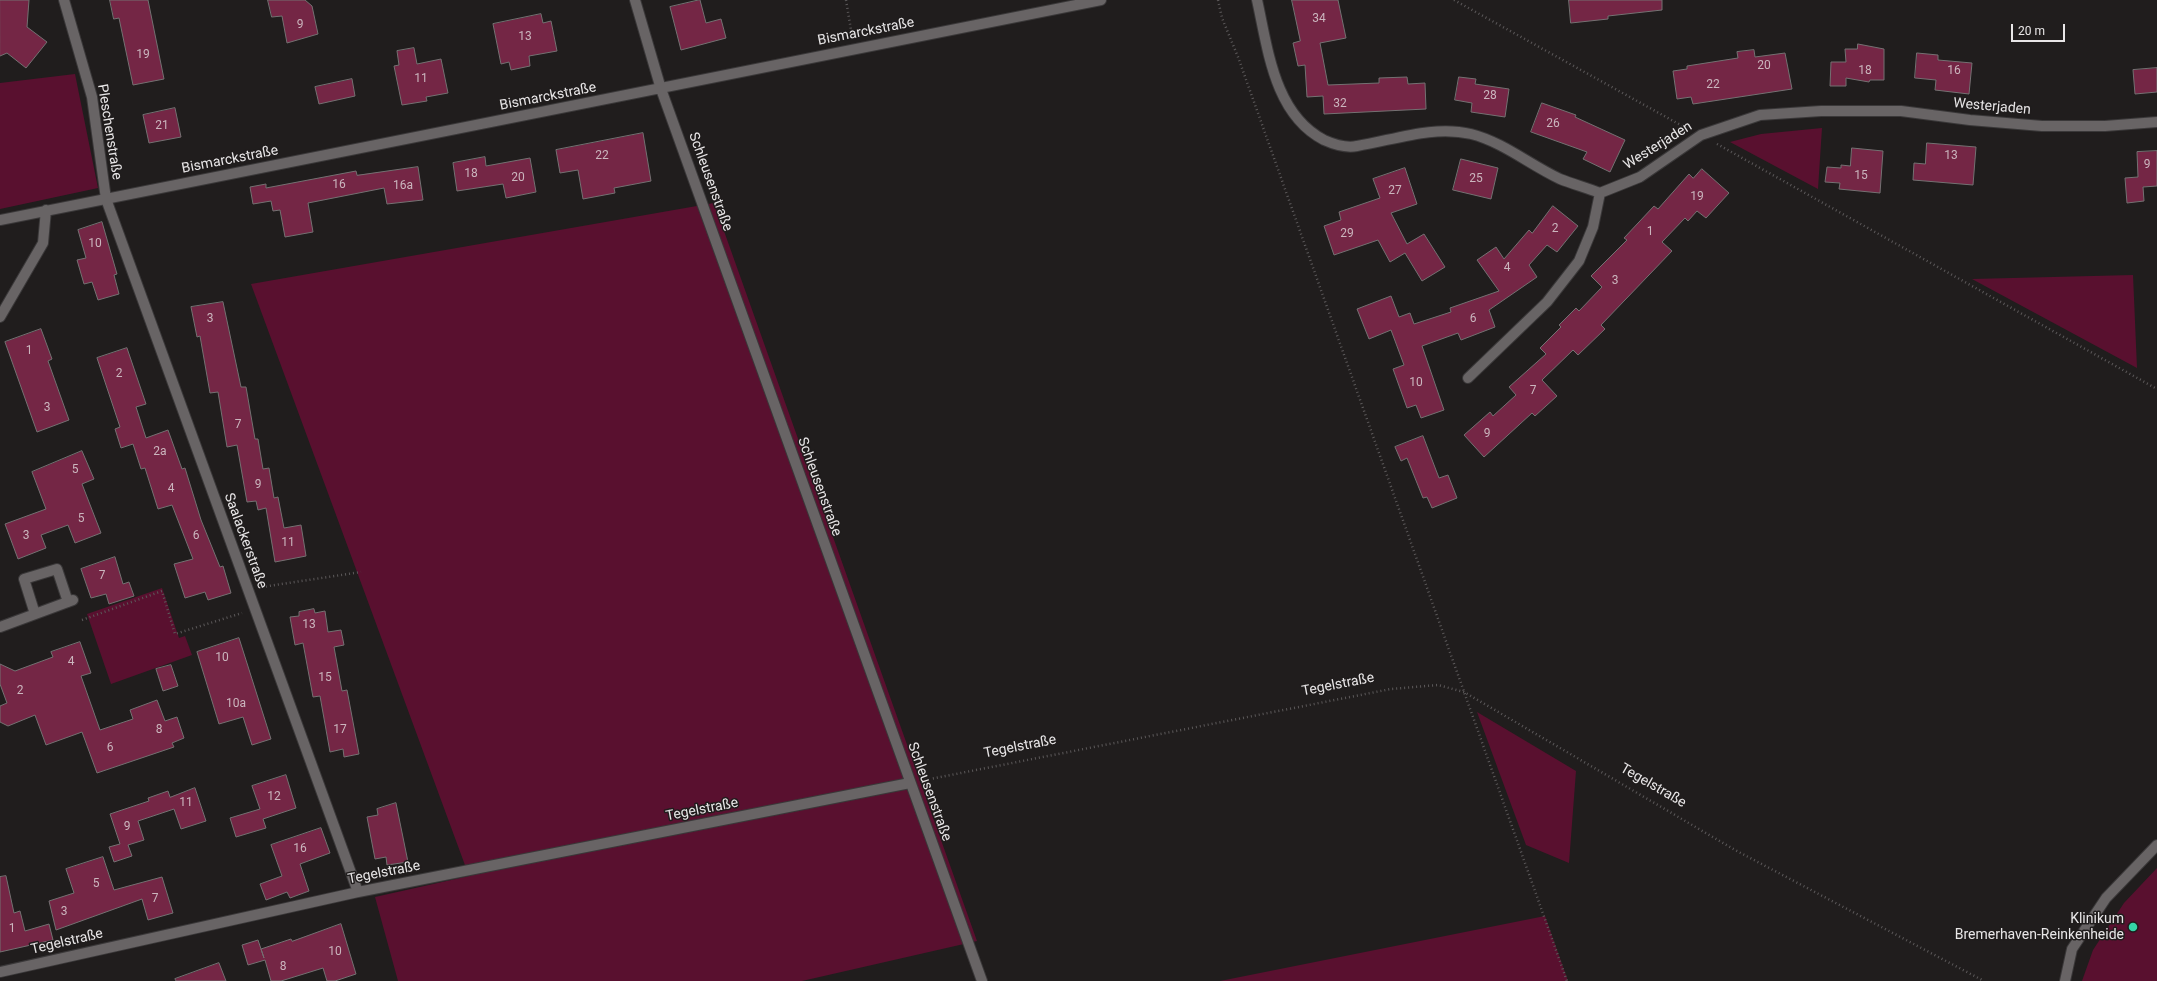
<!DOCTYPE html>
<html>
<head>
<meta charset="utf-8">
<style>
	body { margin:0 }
	#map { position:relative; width:2157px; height:981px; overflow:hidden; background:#201d1d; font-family:Roboto,sans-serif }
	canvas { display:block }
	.scale { position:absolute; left:2011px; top:24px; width:54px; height:18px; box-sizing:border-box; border:2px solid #e8e6e7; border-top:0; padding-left:5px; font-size:12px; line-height:14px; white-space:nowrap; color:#e8e6e7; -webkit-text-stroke:3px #201d1d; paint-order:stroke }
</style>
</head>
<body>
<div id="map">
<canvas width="2157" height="981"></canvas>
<div class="scale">20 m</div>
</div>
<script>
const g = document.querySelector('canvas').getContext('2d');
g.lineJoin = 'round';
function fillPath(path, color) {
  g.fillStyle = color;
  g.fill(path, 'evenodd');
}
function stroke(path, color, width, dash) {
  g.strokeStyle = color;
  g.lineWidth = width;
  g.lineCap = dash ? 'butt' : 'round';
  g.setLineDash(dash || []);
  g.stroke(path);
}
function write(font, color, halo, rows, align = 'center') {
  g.font = font + ' Roboto,sans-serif';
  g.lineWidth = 3;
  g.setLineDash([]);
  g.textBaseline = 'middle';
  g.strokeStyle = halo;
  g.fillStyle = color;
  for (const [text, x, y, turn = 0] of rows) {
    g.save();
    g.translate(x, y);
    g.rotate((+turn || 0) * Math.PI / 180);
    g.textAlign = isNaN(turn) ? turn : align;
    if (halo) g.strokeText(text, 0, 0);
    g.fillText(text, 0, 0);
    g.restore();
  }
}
fillPath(new Path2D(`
	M75,74L98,188L0,209V83Z
	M1822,128L1818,189L1730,142L1761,134Z
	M714,203L977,941L802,981H398L375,897L469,876L251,284Z
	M2133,275L2137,368L1972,279Z
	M162,588L179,638L185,636L192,655L111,684L87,614Z
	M1477,712L1576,771L1569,863L1526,845Z
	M2157,868V981H2082L2093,950L2124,903Z
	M1545,916L1568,981H1220Z`), '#59102f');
const building = new Path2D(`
	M0,0H29L27,27L47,42L26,68L7,53L0,56Z
	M110,0H148L164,79L133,85L119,18L114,19Z
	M268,0H305L312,6L318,34L287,43L282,16L272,17Z
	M700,0L706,23L721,19L726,38L681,50L670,7Z
	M1292,0H1338L1346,38L1320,43L1328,85L1379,83V78L1407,77L1408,84L1425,83L1426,109L1324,114L1323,96L1307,97L1305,65L1298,66L1293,43L1300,41Z
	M1569,0H1662V10L1608,16V19L1571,23Z
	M541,14L543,23L551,21L557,51L529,56L530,66L511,70L509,62L501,64L493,24Z
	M1858,44L1884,49V80H1870L1869,82L1846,78V86H1830L1831,62H1846L1845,49H1857Z
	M414,48L417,64L441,59L448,93L426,97L427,101L402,105L394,66L399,65L397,51Z
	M1754,50L1755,57L1785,53L1792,89L1693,104L1691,97L1677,99L1673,71L1687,69V66L1738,58L1737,52Z
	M1917,53L1938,55V60L1972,63L1969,94L1935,90L1936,80L1915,78Z
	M2157,68V92L2135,94L2133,70Z
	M1459,77L1476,79L1475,84L1509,89L1505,117L1471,112L1472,103L1455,100Z
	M352,79L355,96L319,104L315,87Z
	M1542,103L1576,115L1575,117L1625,140L1610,172L1583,159L1587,152L1531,132Z
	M175,108L181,137L149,143L143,115Z
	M643,133L651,181L614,188L615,193L583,199L578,170L560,173L556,150Z
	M1927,143L1976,147L1973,185L1913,180L1914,163L1925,164Z
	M1852,148L1883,151L1880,193L1839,189L1840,183L1825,182L1827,167L1841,168V165L1850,166Z
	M2157,151V186L2143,187L2144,201L2127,203L2125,178L2138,177L2137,152Z
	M485,157L486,166L530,158L536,192L506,198L503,184L457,191L453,163Z
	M1461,159L1498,168L1491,199L1453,190Z
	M418,167L423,200L387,204L384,188L308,203L313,232L285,237L280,210L273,211L271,201L253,204L250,187L266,184V188L356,171L357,175Z
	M1405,168L1417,204L1391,213L1407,244L1424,234L1445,267L1422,281L1405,253L1390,262L1378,240L1334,255L1324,226L1341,220L1339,212L1380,198L1373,179Z
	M1702,169L1729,193L1706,218L1697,211L1688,221L1685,218L1662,242L1672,251L1601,325L1605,329L1578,355L1573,350L1542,380L1557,396L1535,416L1532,413L1484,457L1464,435L1490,412L1493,416L1516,395L1509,387L1546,354L1540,348L1561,327L1559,325L1576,308L1579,311L1602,287L1591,276L1627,240L1624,238L1654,206L1658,209L1689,174L1693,178Z
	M1553,206L1578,226L1557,252L1547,245L1529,265L1537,277L1489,310L1495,327L1461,340L1458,333L1422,346L1444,410L1421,418L1416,405L1407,408L1393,369L1404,365L1391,330L1369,339L1357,309L1391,296L1399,317L1410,313L1414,324L1451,312L1450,308L1499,291L1477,260L1496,247L1504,259L1529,230L1532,233Z
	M102,222L117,274L114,275L119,294L98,300L92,282L84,284L77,260L86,258L78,230Z
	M223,302L241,387H246L255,439H258L263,469L269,468L274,498L278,497L284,528L301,525L306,556L275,562L266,508L258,510L256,501L247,502L237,445L227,447L218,392L210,393L200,336L197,337L191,307Z
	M41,329L52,359L48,361L69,420L37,432L5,342Z
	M127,348L146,404L136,407L146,438L168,430L182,469L185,468L201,520L220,567L223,566L231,593L208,600L205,592L185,598L174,564L193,559L172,505L158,509L145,468L141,469L133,444L121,448L115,429L120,427L97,358Z
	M1423,436L1439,478L1448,475L1457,498L1432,508L1427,497L1423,498L1407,458L1401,461L1395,447Z
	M82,451L94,479L82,484L101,533L75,543L68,525L41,535L46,548L18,559L5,524L46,509L32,472Z
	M115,557L123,584L129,582L134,596L109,604L106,594L91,598L81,569Z
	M314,609L315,613L325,611L328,632L341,630L344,645L334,647L342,691L347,690L359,754L344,757L343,749L330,752L320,696L313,697L303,643L295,645L290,617L299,616V612Z
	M239,638L271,739L252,745L243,717L219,724L197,652Z
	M80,642L91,673L81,676L100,730L133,719L130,710L157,700L165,721L177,717L184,738L172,743L174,747L97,773L82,732L46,745L35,715L8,726L0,722V706L7,703L0,684V664L15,671L53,657L51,652Z
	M171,665L178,686L163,691L156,669Z
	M286,775L296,808L263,819L266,828L236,837L230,818L260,809L252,786Z
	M195,788L206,821L181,829L174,809L138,821L144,840L128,845L132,856L114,862L109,847L120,844L110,814L149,801L148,798L168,791L170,797Z
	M396,803L408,862L387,865L386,857L375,859L367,817L378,815L377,809Z
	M321,828L330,853L300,864L309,891L290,898L287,892L266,900L260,884L282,876L271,845Z
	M103,857L114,890L162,877L173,913L148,920L142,899L56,930L49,901L74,893L66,869Z
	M6,876L14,913L20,911L25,931L49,924L53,940L0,952V877Z
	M341,924L356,974L335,981H327L323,968L281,981H271L265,960L248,965L242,945L258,940L264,958L261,949L291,939L292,941Z
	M219,963L226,981H176L175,979Z`);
fillPath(building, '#742645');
stroke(building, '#747172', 1);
const minor = new Path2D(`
	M64,0L92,97L106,199L358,892
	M635,0L661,89L982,981
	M1257,0C1268,49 1274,114 1324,140C1333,144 1347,148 1357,146C1394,140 1433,125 1471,134C1503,142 1530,165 1560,179C1573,184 1587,188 1600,193L1640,177L1701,135L1760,115L1821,111H1901L1970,120L2042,126H2105L2157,122
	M0,220L1101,0
	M0,317L43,243L46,210
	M1468,378L1547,302L1579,261L1593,227L1600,193
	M35,614L24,579L57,569L68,602
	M0,627L73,600
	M0,972L358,892L910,783
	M2065,981L2072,949L2106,898L2157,845`);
stroke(minor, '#3a3839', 12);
stroke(new Path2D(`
	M846,0L852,36
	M1218,0L1222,18L1238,57L1567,981
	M1454,0L1686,128
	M1717,144L2157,389
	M262,587L361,572
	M82,620L162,591L175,634L242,613
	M925,780L1391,689L1438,685L1464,692L1735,850L1984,981`), '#5c595a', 2.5, [1, 3]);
stroke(minor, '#686465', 10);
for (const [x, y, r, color] of [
	[2133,927,5,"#35d4a7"]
]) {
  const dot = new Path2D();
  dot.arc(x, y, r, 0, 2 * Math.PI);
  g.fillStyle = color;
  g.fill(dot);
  stroke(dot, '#201d1d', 1.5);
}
write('12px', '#cbb6be', null, [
	["34",1319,19],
	["9",300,25],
	["13",525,37],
	["19",143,55],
	["20",1764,66],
	["18",1865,71],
	["16",1954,71],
	["11",421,79],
	["22",1713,85],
	["28",1490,96],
	["32",1340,104],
	["26",1553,124],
	["21",162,126],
	["22",602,156],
	["13",1951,156],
	["9",2147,165],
	["18",471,174],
	["15",1861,176],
	["20",518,178],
	["25",1476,179],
	["16",339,185],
	["16a",403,186],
	["27",1395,191],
	["19",1697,197],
	["2",1555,229],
	["1",1650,232],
	["29",1347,234],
	["10",95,244],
	["4",1507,268],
	["3",1615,281],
	["3",210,319],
	["6",1473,319],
	["1",29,351],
	["2",119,374],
	["10",1416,383],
	["7",1533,391],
	["3",47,408],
	["7",238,425],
	["9",1487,434],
	["2a",160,452],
	["5",75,470],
	["9",258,485],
	["4",171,489],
	["5",81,519],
	["3",26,536],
	["6",196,536],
	["11",288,543],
	["7",102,576],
	["13",309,625],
	["10",222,658],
	["4",71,662],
	["15",325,678],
	["2",20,691],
	["10a",236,704],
	["8",159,730],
	["17",340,730],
	["6",110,748],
	["12",274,797],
	["11",186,803],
	["9",127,827],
	["16",300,849],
	["5",96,884],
	["7",155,899],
	["3",64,912],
	["1",12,929],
	["10",335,952],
	["8",283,967]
]);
write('14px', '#e8e6e7', '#201d1d', [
	["Bismarckstraße",866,32,-11],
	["Bismarckstraße",548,97,-11],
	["Westerjaden",1992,107,5],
	["Pleschenstraße",109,132,81],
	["Westerjaden",1658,146,-32],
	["Bismarckstraße",230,160,-11],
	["Schleusenstraße",710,182,70],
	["Schleusenstraße",819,487,70],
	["Saalackerstraße",245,541,70],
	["Tegelstraße",1338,685,-11],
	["Tegelstraße",1020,747,-11],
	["Tegelstraße",1653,786,30],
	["Schleusenstraße",929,792,70],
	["Tegelstraße",702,810,-11],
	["Tegelstraße",384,873,-11],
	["Tegelstraße",67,942,-13]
]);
write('14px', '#e8e6e7', '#201d1d', [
	["Klinikum",2124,919],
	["Bremerhaven-Reinkenheide",2124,935]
], 'right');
</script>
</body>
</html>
